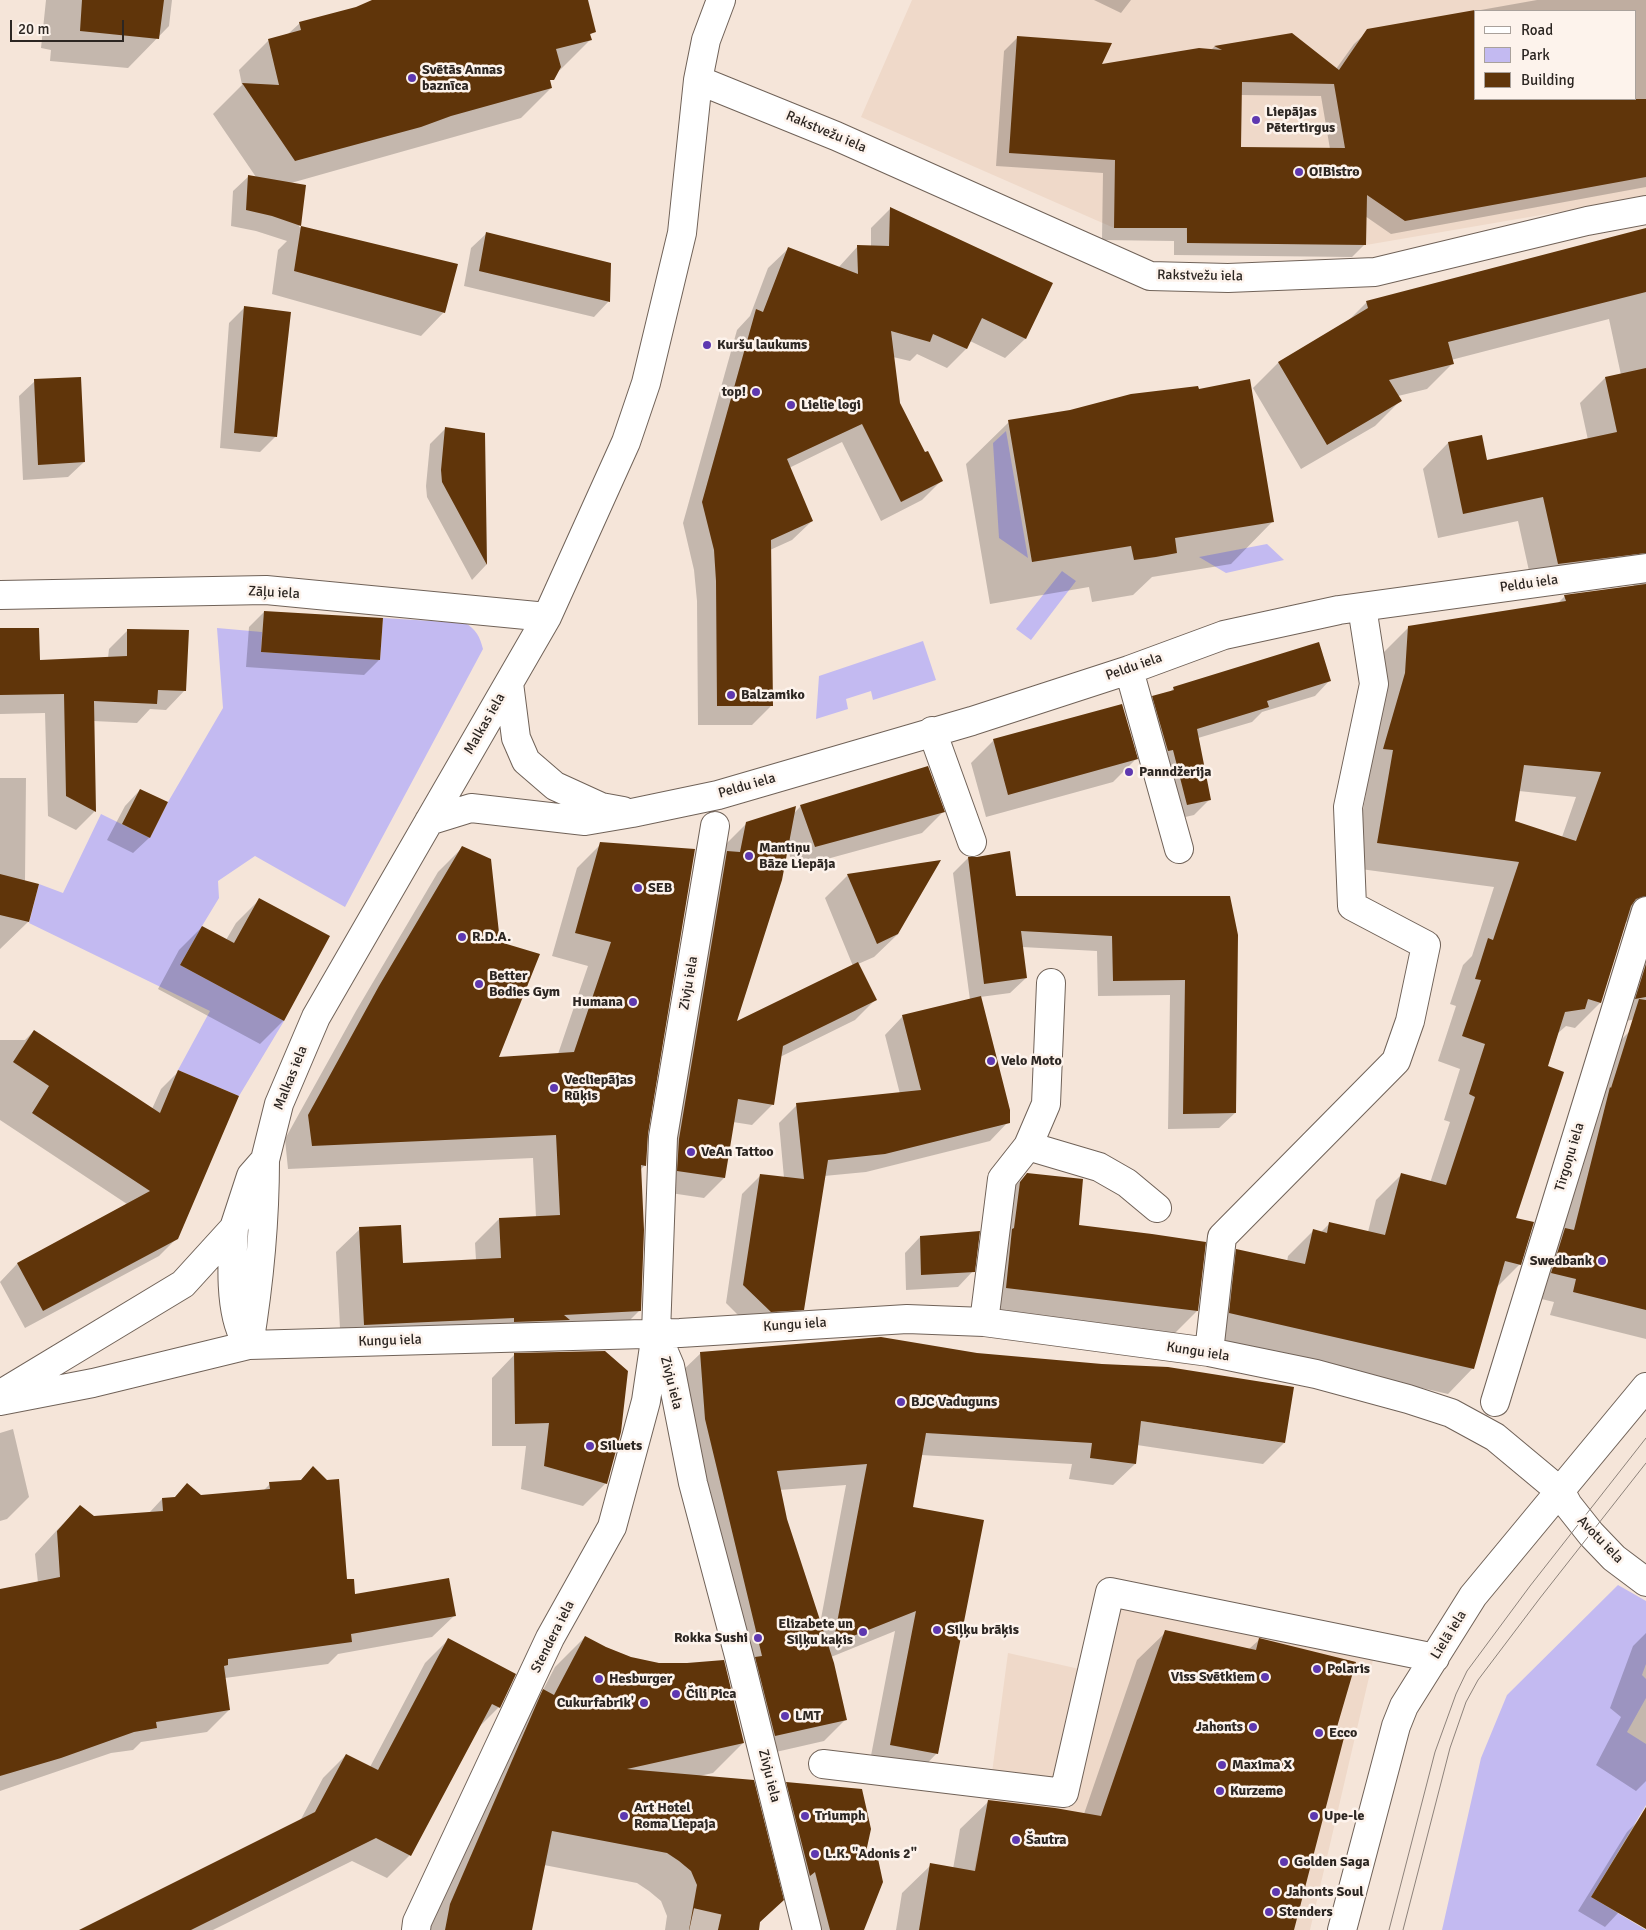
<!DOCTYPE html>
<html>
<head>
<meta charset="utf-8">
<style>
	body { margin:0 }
	#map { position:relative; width:1646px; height:1930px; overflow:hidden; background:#f5e5d9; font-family:Signika,sans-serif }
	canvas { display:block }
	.legend { position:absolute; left:1474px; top:10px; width:162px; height:90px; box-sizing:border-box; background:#fdf3ec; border:1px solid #a9a19b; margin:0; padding:6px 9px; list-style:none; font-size:15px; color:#2c2622 }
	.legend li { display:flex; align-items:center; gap:10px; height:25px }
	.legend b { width:25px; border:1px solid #a9a19b }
	.scale { position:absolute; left:10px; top:20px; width:114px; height:22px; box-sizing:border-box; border:2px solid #2c2622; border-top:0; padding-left:6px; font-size:15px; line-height:18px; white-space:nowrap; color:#2c2622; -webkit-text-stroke:4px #fdf3ec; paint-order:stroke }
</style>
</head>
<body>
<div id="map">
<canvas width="1646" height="1930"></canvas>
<ul class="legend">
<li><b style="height:6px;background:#fff"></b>Road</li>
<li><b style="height:14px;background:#c3baf1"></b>Park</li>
<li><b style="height:14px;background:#60350a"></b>Building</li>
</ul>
<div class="scale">20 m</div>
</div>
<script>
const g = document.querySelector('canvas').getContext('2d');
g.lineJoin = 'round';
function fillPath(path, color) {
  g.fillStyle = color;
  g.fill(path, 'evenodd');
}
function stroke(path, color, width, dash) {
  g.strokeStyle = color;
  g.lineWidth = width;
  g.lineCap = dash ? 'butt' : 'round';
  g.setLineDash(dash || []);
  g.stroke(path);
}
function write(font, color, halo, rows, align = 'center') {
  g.font = font + ' Signika,sans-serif';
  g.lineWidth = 5;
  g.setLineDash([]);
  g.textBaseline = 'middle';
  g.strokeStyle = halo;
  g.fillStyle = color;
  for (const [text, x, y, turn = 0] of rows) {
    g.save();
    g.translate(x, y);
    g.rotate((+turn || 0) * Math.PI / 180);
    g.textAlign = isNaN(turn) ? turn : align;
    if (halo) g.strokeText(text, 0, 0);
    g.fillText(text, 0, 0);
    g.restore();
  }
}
fillPath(new Path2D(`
	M912,0H1646V197L1366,245L1187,243L1186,228H1114L861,117ZM1475,11H1635V99H1475Z
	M1101,1579L1377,1643L1310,1930H962L989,1795L1008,1653L1084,1670Z`), '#efd9c9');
fillPath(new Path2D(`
	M1006,431L1028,558L999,538L993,443Z
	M1267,544L1284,560L1226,573L1199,557Z
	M1062,571L1076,581L1031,640L1016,629Z
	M383,618L465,623C476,629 480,637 483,649L345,907L255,856L218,881L219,898L202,926L180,965L284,1021L239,1096L178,1070L210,1011L29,923L39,884L63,893L101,814L150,838L168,802L223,708L217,628L262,632L261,652L380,660Z
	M923,641L936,680L873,700L871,691L846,699L848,709L816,719L819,676Z
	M1618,1585L1646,1601V1664L1642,1675L1646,1679V1698L1627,1732L1646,1744V1805L1591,1897L1646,1930H1442L1481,1758L1507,1695Z`), '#c3baf1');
fillPath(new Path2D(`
	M46,0H172L169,26L128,68L50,61L51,50L41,48Z
	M375,0H585L593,32L589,36L590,40L560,70L557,71L549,82L551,88L521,118L291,183L305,186L299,227L457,265L444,312L421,336L272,294L278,250L287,241L256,231L231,226L233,191L249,176L256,177L213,114L242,85L239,70L269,40L288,34L300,23L357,8Z
	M1094,0H1131L1121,13Z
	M1537,0H1646V187L1391,234L1365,216V244L1352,257L1174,255V241L1102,240L1103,173L996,166L1004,51L1017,38L1100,66L1211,50L1214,47L1291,35L1336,69L1354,44L1368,31L1475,99H1635V11H1475ZM1240,95L1321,96L1330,149L1240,148Z
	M891,208L1051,283L1025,339L1005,358L970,341L966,349L947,368L917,354L910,361L893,357L899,404L924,454L942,480L922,500L881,521L842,442L789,468L812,521L792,540L770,550L772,705L752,725H698L697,601L694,570L683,523L737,330L750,316L768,268L788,249L838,268L858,246L871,247V228Z
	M1646,229V1017L1611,1024L1633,926L1625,921L1600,1003L1575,1028L1566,1026L1557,1034L1546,1067L1515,1218L1520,1264L1496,1288L1473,1368L1448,1394L1204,1338L1211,1276L1237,1250L1287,1262L1288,1256L1313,1231L1321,1232L1330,1223L1368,1232L1376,1200L1401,1175L1430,1183L1450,1122L1444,1120L1460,1069L1438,1061L1456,1006L1450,1004L1463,965L1472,956L1494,887L1353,868L1369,775L1383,653L1409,627L1558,603L1565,596L1634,587L1633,583L1533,589L1518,521L1438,538L1423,469L1448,443L1481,436L1486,461L1588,440L1580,403L1605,378L1621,375L1609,319L1451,360L1452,364L1427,389L1398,396L1400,401L1375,426L1301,469L1253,388L1278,363L1347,322L1367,302ZM1519,791L1576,797L1562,837L1514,822Z
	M487,233L609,301L594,317L464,286L471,248Z
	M244,308L275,437L260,452L220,448L229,323Z
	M35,381L84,462L68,477L23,480L19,396Z
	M1009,422L1273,521L1231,564L1152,577L1133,595L1092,602L1089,587L990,604L966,464Z
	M446,428L484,434L486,565L472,580L427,497L426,486L430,444Z
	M264,612L379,660L364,675L246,667L249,627Z
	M0,630L39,662L108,658L109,649L128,630L185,690L166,710L150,709L137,723L93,721L95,811L76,830L48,816L45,713L0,714Z
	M1330,680L1315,696L1262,712L1252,722L1198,738L1210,799L1194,815L1172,820L1138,712L1153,697L1170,692L1174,688Z
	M994,740L1136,759L1113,782L986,817L971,763Z
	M0,778H26L25,881L37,885L28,922L0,949Z
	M140,790L166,803L149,838L133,853L107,840L125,806Z
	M801,806L943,812L922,833L794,868L787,847L735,1023L853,966L825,898L848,875L898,934L874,957L858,964L875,1000L855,1020L780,1057L773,1104L752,1125L733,1122L724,1178L704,1198L657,1191L726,844L747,823L794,813Z
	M601,844L646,1134L645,1165L640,1170V1310L616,1334L341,1348L336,1252L360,1229L401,1264L476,1260L475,1243L499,1219L536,1217L533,1158L288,1169L285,1139L356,1011L438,872L462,848L497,1058L558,1054L588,966L552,956L577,868Z
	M968,858H977L1015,897H1229L1235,1113L1219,1128L1168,1129L1170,995L1098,996L1097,951L1022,947L1026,978L1010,993L980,997L1008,1122L990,1141L866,1172L824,1176L803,1309L784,1328L752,1329L726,1303L742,1194L760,1176L784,1178L779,1123L797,1105L900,1094L885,1035L903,1016L970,1000L953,873Z
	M259,900L328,937L283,1021L260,1044L158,989L179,950L202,927L226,940L236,923Z
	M34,1031L152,1109L161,1089L178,1072L177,1238L159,1256L25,1328L0,1282L17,1264L127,1204L0,1120V1040H25Z
	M1630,1031L1646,1035V1339L1550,1315L1554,1302L1529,1296L1607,1054Z
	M1027,1174L1078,1227L1204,1243L1197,1311L1174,1334L984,1310L1004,1197Z
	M920,1237L973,1271L958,1287L906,1290L905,1253Z
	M701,1353L1284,1443L1263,1464L1137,1445L1135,1464L1113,1485L1069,1479L1072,1464L921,1455L912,1508L937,1753L916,1775L869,1766L895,1631L831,1657L845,1720L824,1741L754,1757L679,1374ZM846,1485L820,1624L786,1519L779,1490Z
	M515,1354L606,1483L583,1506L521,1489L526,1446H492V1378Z
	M13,1429L29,1497L7,1519L0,1521V1433Z
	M313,1468L345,1581L354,1596L455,1615L432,1637L338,1654L328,1664L225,1678L229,1710L207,1732L141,1742L133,1750L111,1753L0,1791V1590L38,1583L35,1554L58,1529L80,1507L94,1517L149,1513L162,1499L174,1498L187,1485L201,1496L263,1491L270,1484L299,1482Z
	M1166,1632L1249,1649L1259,1640L1336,1728L1293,1930H896L902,1893L931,1865L953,1869L960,1829L989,1801L1084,1814L1137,1660Z
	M1646,1633V1781L1636,1791L1596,1765L1621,1717L1610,1708L1633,1646Z
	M585,1637L743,1743L713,1773L699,1776L782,1900L752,1930H665L667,1916L661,1901L649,1891L637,1883L544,1865L531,1930H423L513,1721L542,1692L555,1667Z
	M448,1640L499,1707L477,1729L410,1855L387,1878L352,1861L213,1930H82L300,1821L323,1778L346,1755L370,1767L425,1663Z
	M787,1784L864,1853L863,1930H801L764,1806Z
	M1641,1818L1646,1821V1866L1618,1913L1605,1927L1578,1911L1627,1832Z`), '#0003');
fillPath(new Path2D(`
	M82,0H164L159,39L80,31Z
	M372,0H588L596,32L590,34L592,40L556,49L561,67L554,80H550L552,88L451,116L421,127L295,161L242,83L279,85L268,39L301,30L299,22L356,7Z
	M1475,10V99H1646V177L1405,221L1367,195L1366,245L1187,243V228H1114L1115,160L1009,153L1017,36L1112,43L1102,64L1199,48L1222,50L1214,46L1292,33L1339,70L1367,29ZM1242,82L1334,84L1345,148L1241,147Z
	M248,175L306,185L301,226L272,216L246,210Z
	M890,207L1053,283L1026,339L982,318L967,349L933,334L930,342L891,331L900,403L925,452L928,451L943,481L901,502L862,424L787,459L813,521L771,540L773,706H717L716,581L714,550L702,502L756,309L763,312L788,247L858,274L857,245L889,246Z
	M301,226L458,264L445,313L294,271Z
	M1646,228V292L1448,342L1454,364L1389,380L1402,401L1327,445L1278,362L1368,308L1366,301Z
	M486,232L611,263L610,302L479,271Z
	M244,306L291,312L277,437L234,433Z
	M1646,368V553L1558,564L1543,497L1463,514L1448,442L1482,435L1487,460L1617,432L1605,377Z
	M81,377L85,462L38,465L34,379Z
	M1250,379L1274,522L1175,538L1177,553L1156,557L1134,560L1131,546L1032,562L1008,420L1070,410L1131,394L1198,386L1199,389Z
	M445,427L485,433L487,565L442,482L441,470Z
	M1646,584V896L1636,899L1631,906L1601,1003L1588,999L1585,1009L1565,1012L1548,1066L1564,1072L1516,1218L1534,1222L1521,1265L1505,1261L1474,1369L1229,1313L1236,1249L1305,1264L1313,1229L1327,1233L1329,1222L1385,1235L1401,1173L1446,1185L1475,1097L1469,1094L1485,1044L1462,1036L1481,980L1475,979L1488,938L1493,940L1519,862L1377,843L1393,750L1383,749L1405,673L1408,626L1566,601L1564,595ZM1524,765L1601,772L1576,841L1515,821Z
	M264,611L383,618L380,660L261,652Z
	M0,628H39L40,660L127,656V629L189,630L186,691L158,690L157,704L94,701L96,812L66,796L64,694L0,695Z
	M1319,642L1331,681L1267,701L1269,707L1197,729L1211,800L1187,805L1173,750L1168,751L1152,696L1174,690L1173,687Z
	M1122,704L1138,759L1008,795L993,739Z
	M928,766L945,812L815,847L800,805Z
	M140,789L168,802L150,838L122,824Z
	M796,806L782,880L737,1021L858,962L877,1000L783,1046L774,1105L738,1099L725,1178L677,1171L679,1139L727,851L740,852L746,822Z
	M600,842L695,849L648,1134L646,1166L641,1165L644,1230L641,1311L564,1315L570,1320L514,1322V1318L364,1325L359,1227L401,1225L403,1263L501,1258L499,1218L560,1215L556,1135L312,1146L308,1115L379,986L462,846L491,859L500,942L540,954L499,1057L574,1052L611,942L575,933Z
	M1010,851L1016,896H1230L1238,935L1236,1113L1183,1114L1185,980L1113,981L1112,936L1021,931L1027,978L984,984L968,857H977Z
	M941,860L898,934L877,944L847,874Z
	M0,874L39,884L29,922L0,915Z
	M259,898L330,936L284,1021L180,965L202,926L234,943Z
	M1646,964V997L1635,999Z
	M981,996L1010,1110V1123L885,1154L828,1160L804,1310L771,1312L743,1285L760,1174L804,1179L796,1103L921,1090L902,1015Z
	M1639,999L1646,1000V1310L1573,1292L1576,1279L1551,1273L1565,1228L1574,1230L1610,1087L1611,1088Z
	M34,1030L160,1113L178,1070L239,1096L178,1239L43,1311L17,1263L150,1191L32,1113L49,1086L13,1062Z
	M1027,1173L1083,1179L1079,1225L1152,1234L1206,1242L1198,1311L1006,1288L1012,1229L1014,1228L1020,1182Z
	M980,1231L975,1272L921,1275L920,1236Z
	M881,1337L977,1353L1102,1364L1168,1367L1294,1387L1285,1443L1141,1421L1136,1464L1090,1458L1092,1443L926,1433L913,1507L984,1520L938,1754L890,1745L916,1611L833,1644L867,1464L777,1471L787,1519L834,1663L847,1720L775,1736L755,1657L762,1656L705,1419L700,1352Z
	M605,1351L628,1371L621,1432L607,1484L544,1466L549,1423L515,1424L514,1353Z
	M313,1466L327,1480L339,1479L347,1579H354L355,1594L449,1578L456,1616L351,1634L352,1642L228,1659V1665L224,1666L230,1710L156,1722L157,1728L134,1732L61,1758L0,1776V1589L60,1577L57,1531L80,1505L94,1516L163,1511L162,1498L175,1497L187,1483L201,1495L270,1489L269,1482L301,1480Z
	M1165,1630L1256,1650L1259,1638L1356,1662L1337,1727L1346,1730L1294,1930H919L930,1863L975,1871L988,1800L1055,1808L1101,1816Z
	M585,1636L606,1647L631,1657L659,1663H687L724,1660L744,1743L627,1769L754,1780L784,1900L760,1922L759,1930H689L697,1885L691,1871L679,1861L667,1853L552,1831L532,1930H445L450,1904L543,1689L554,1695Z
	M448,1638L516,1674L500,1708L492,1704L411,1856L376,1838L191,1930H79L315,1812L346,1754L378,1770Z
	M786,1782L862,1789L871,1829L866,1852L877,1854L883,1882L864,1930H830L815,1872L810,1876Z
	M1646,1807V1929L1591,1897Z`), '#60350a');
stroke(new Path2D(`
	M691,1922L727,1930`), '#cdbfb4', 28, [28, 14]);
const minor = new Path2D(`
	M698,80L836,136L1150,276L1228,278L1375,272L1587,221L1646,210
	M0,595L266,590L547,617
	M1129,670L1179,849
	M509,683L516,738L526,761L555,786L601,807L623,811
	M932,731L972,842
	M429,821L471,808L585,821L632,813L718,795L972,721L1129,670L1224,635L1339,610L1646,568
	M715,826L663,1137L656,1333L670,1366L693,1483L739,1656L807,1930
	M1028,1146L1099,1167L1127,1183L1157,1208
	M234,1228C232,1260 229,1312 245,1339
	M984,1322L1002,1179L1028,1146L1046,1104L1051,983
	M249,1345C259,1284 265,1221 265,1160
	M1209,1352L1222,1237L1396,1061L1410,1021L1426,945L1352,906L1348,807L1374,684L1362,607
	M1,1394L183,1284L234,1228L251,1176L265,1160L279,1104L316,1017L547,617L626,442L646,383L682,233L698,80L706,40L721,0
	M0,1401L93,1383L249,1345L680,1333L907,1319L984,1322L1209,1352L1316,1374L1408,1399L1451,1413L1495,1437L1561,1492L1568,1505L1591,1534L1614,1558L1646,1582
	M1495,1402L1646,911
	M823,1764L1064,1793L1110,1592L1435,1658
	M416,1930L417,1922L550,1638L612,1527L646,1401L656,1333
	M1342,1930L1396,1726L1404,1706L1473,1596L1646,1387`);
stroke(minor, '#706258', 30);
stroke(minor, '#fff', 28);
stroke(new Path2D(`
	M1389,1930L1435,1752L1456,1694L1467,1671L1530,1586L1646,1438
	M1403,1930L1450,1748L1466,1702L1478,1680L1540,1598L1646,1463`), '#8d827a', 1);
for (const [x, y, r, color] of [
	[412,78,5,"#5e38b0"],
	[1256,120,5,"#5e38b0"],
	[1299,172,5,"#5e38b0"],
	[707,345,5,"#5e38b0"],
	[756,392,5,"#5e38b0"],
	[791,405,5,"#5e38b0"],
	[731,695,5,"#5e38b0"],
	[1129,772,5,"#5e38b0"],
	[749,856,5,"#5e38b0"],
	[638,888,5,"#5e38b0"],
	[462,937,5,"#5e38b0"],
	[479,984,5,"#5e38b0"],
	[633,1002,5,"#5e38b0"],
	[991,1061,5,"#5e38b0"],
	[554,1088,5,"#5e38b0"],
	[691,1152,5,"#5e38b0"],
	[1602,1261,5,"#5e38b0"],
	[901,1402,5,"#5e38b0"],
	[590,1446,5,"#5e38b0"],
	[937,1630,5,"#5e38b0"],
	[863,1632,5,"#5e38b0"],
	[758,1638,5,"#5e38b0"],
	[1317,1669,5,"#5e38b0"],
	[1265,1677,5,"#5e38b0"],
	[599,1679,5,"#5e38b0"],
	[676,1694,5,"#5e38b0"],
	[644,1703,5,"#5e38b0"],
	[785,1716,5,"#5e38b0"],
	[1253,1727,5,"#5e38b0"],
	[1319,1733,5,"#5e38b0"],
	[1222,1765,5,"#5e38b0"],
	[1220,1791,5,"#5e38b0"],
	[624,1816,5,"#5e38b0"],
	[805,1816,5,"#5e38b0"],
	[1314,1816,5,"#5e38b0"],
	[1016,1840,5,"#5e38b0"],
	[815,1854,5,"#5e38b0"],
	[1284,1862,5,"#5e38b0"],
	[1276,1892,5,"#5e38b0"],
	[1269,1912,5,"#5e38b0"]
]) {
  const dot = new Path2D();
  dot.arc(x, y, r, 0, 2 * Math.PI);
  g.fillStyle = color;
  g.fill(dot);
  stroke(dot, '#fdf3ec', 2);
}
write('bold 14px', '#2c2622', '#fdf3ec', [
	["Svētās Annas",422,70],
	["baznīca",422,86],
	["Liepājas",1266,112],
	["Pētertirgus",1266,128],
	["O!Bistro",1309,172],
	["Kuršu laukums",717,345],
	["top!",746,392,"right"],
	["Lielie logi",801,405],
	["Balzamiko",741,695],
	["Panndžerija",1139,772],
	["Mantiņu",759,848],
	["Bāze Liepāja",759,864],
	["SEB",648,888],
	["R.D.A.",472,937],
	["Better",489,976],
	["Bodies Gym",489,992],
	["Humana",623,1002,"right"],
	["Velo Moto",1001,1061],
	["Vecliepājas",564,1080],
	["Rūķis",564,1096],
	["VeAn Tattoo",701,1152],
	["Swedbank",1592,1261,"right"],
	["BJC Vaduguns",911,1402],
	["Siluets",600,1446],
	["Elizabete un",853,1624,"right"],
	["Siļķu kaķis",853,1640,"right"],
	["Siļķu brāķis",947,1630],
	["Rokka Sushi",748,1638,"right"],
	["Polaris",1327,1669],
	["Viss Svētkiem",1255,1677,"right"],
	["Hesburger",609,1679],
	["Čili Pica",686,1694],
	["Cukurfabrik'",634,1703,"right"],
	["LMT",795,1716],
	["Jahonts",1243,1727,"right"],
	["Ecco",1329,1733],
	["Maxima X",1232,1765],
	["Kurzeme",1230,1791],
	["Art Hotel",634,1808],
	["Roma Liepaja",634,1824],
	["Triumph",815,1816],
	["Upe-le",1324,1816],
	["Šautra",1026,1840],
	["L.K. \"Adonis 2\"",825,1854],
	["Golden Saga",1294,1862],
	["Jahonts Soul",1286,1892],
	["Stenders",1279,1912]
], 'left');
write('14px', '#2c2622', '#fdf3ec', [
	["Rakstvežu iela",826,132,23],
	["Rakstvežu iela",1200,276,1],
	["Peldu iela",1529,584,-8],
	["Zāļu iela",274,593,3],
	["Peldu iela",1134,667,-19],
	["Malkas iela",485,724,-60],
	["Peldu iela",747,786,-16],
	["Zivju iela",689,983,-80],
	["Malkas iela",291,1078,-68],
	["Tirgoņu iela",1570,1157,-73],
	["Kungu iela",795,1325,-4],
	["Kungu iela",390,1341,-2],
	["Kungu iela",1198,1352,9],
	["Zivju iela",671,1383,76],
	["Avotu iela",1600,1540,46],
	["Lielā iela",1449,1635,-58],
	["Stendera iela",553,1637,-63],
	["Zivju iela",769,1776,76]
]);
</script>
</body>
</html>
